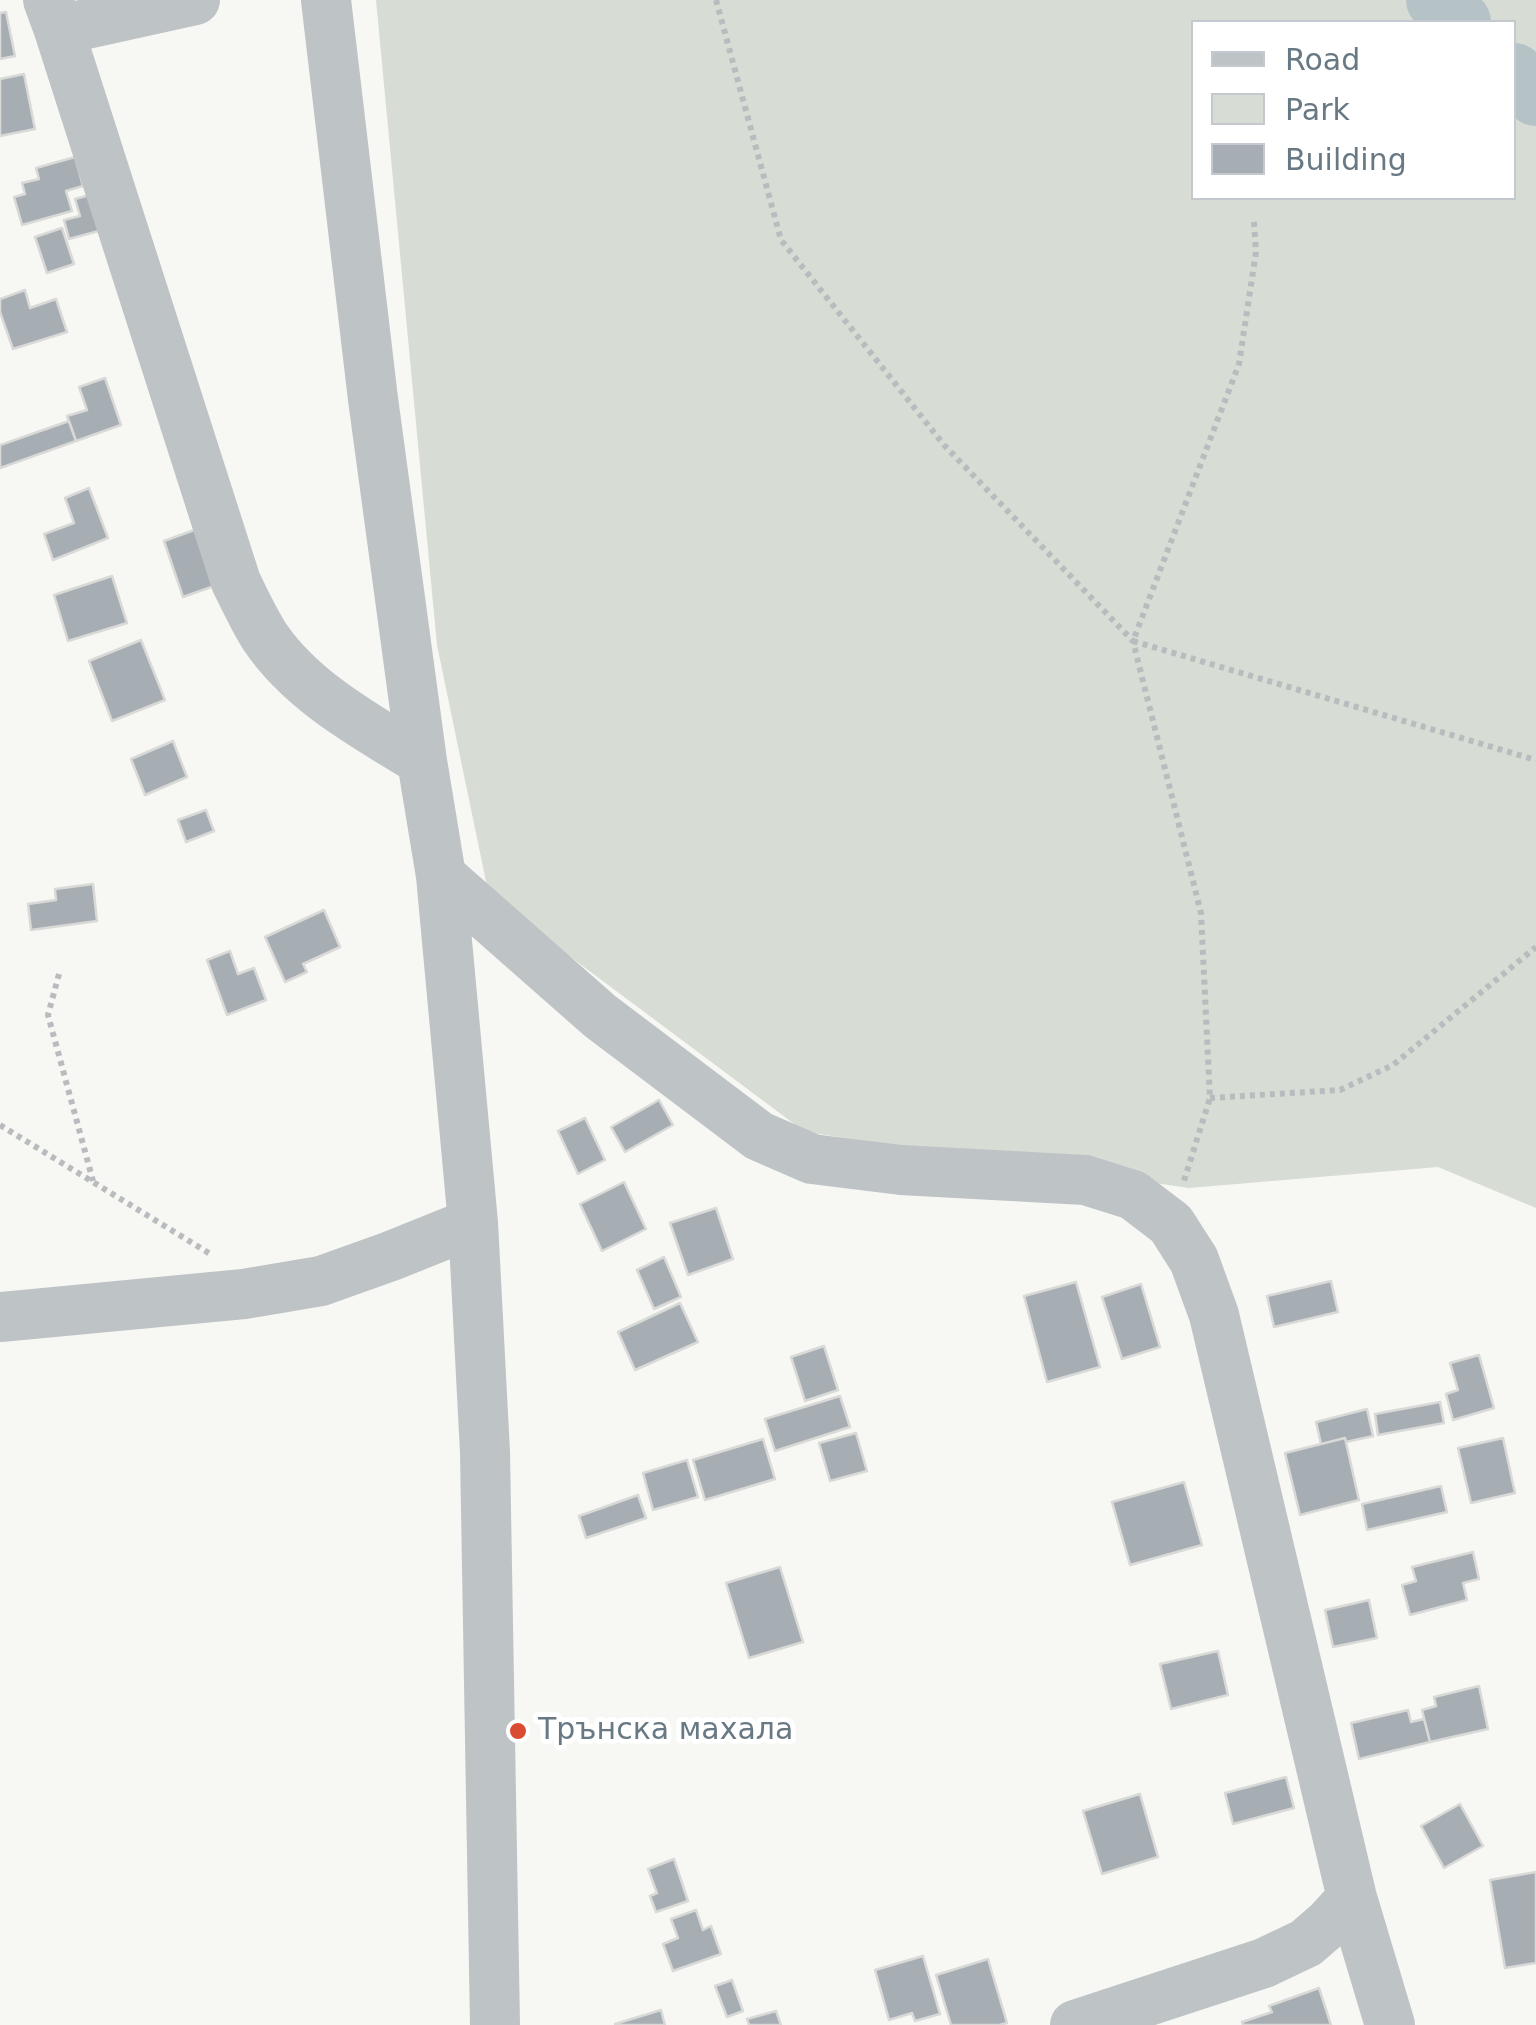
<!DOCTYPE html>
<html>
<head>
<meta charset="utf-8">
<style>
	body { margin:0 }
	#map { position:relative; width:1536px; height:2025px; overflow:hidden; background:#f7f7f4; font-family:"DejaVu Sans",sans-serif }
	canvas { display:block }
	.legend { position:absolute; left:1191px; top:20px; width:325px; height:180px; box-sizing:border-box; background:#fff; border:2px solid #c3c9ce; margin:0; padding:12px 18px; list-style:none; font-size:30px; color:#687984 }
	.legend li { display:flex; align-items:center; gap:20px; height:50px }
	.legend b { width:50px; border:2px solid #c3c9ce }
</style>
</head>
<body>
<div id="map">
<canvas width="1536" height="2025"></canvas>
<ul class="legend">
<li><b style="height:12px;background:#bec3c6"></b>Road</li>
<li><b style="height:28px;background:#d7dcd4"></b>Park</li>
<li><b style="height:28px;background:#a6aeb4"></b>Building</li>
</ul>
</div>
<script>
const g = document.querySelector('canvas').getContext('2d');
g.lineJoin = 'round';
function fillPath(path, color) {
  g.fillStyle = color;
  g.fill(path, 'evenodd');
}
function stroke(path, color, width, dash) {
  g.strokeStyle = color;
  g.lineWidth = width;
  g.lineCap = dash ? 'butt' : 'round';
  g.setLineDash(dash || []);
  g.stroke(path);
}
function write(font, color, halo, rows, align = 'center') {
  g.font = font + ' "DejaVu Sans",sans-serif';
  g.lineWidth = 10;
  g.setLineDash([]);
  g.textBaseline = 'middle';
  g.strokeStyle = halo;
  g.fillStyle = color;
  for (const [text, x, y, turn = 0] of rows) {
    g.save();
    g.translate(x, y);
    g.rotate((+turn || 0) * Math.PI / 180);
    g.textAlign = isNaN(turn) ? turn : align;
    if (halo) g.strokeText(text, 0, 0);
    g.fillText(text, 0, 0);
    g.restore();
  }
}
fillPath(new Path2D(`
	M376,0H1536V1208L1438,1167L1189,1188L805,1132L489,896L437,645ZM1194,22H1514V198H1194Z`), '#d7dcd4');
stroke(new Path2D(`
	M1437,0L1460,22
	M1514,74L1536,95`), '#b6c3c6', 62);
const building = new Path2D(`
	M6,12L15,56L0,59V13Z
	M24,74L35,129L0,136V79Z
	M75,157L83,186L66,191L72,211L22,225L14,197L25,194L22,183L39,179L36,168Z
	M97,193L106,229L69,239L64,220L80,216L75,199Z
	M62,228L74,264L47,273L35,237Z
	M25,290L30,308L56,299L67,332L13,349L0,312V299Z
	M105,378L121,425L76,441L67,416L87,410L79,387Z
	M69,421L76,441L0,468V445Z
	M89,488L108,538L53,560L44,534L74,523L65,498Z
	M197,529L217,585L183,597L164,541Z
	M112,576L127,623L68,641L54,595Z
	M141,640L165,700L112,721L89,661Z
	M173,741L187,777L145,795L131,759Z
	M206,810L214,831L186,842L178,820Z
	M93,884L97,921L31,930L28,904L56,900L55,889Z
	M324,910L340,947L303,964L307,972L285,982L265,937Z
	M230,951L238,974L254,968L266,1000L227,1015L207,960Z
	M659,1100L673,1125L625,1152L611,1127Z
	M585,1118L605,1160L578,1174L558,1131Z
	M624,1182L646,1229L602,1251L580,1204Z
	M716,1208L733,1259L688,1275L670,1223Z
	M664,1257L681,1297L654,1309L637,1270Z
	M1331,1281L1338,1312L1274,1327L1267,1296Z
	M1076,1282L1100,1367L1047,1382L1024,1296Z
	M1141,1284L1160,1347L1122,1359L1102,1297Z
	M680,1303L698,1342L635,1370L618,1332Z
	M824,1346L838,1390L805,1401L791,1357Z
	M1479,1355L1494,1408L1453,1420L1446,1394L1458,1390L1450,1363Z
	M840,1396L850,1427L775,1451L765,1419Z
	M1440,1402L1444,1423L1378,1435L1375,1414Z
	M1367,1409L1373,1436L1346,1442L1345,1438L1321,1444L1316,1422Z
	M856,1433L867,1471L830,1481L819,1443Z
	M1345,1438L1359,1500L1300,1515L1285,1453Z
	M1503,1438L1515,1493L1471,1503L1458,1448Z
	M763,1439L775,1479L705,1500L693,1460Z
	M687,1460L698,1497L653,1510L643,1473Z
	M1184,1482L1202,1545L1130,1565L1112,1502Z
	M1441,1486L1447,1512L1367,1530L1362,1504Z
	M638,1495L646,1518L586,1538L579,1516Z
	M1473,1552L1479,1579L1463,1583L1467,1600L1410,1615L1402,1585L1416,1581L1412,1567Z
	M780,1567L803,1642L749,1658L726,1583Z
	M1369,1600L1377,1638L1333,1647L1325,1610Z
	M1218,1651L1228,1695L1171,1709L1160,1664Z
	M1479,1686L1488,1729L1430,1742L1422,1710L1436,1706L1434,1697Z
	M1408,1710L1411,1722L1424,1719L1430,1742L1359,1759L1351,1723Z
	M1286,1777L1294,1808L1233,1824L1225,1793Z
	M1140,1794L1158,1857L1102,1874L1083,1811Z
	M1460,1804L1483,1846L1444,1868L1421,1826Z
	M674,1859L688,1901L656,1912L650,1896L657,1893L648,1869Z
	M1536,1872V1963L1505,1968L1490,1880Z
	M696,1910L703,1930L711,1926L721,1954L673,1971L663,1944L678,1938L671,1919Z
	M923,1956L940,2014L915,2021L912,2013L889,2020L875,1970Z
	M988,1959L1007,2023L999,2025H951L936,1975Z
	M732,1980L743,2011L727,2017L715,1986Z
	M1319,1988L1331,2025H1243L1242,2022L1272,2012L1269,2006Z
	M661,2010L665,2025H616L615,2024Z
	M776,2011L781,2025H749L747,2019Z`);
fillPath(building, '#a6aeb4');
stroke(building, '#d9d9d7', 2.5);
stroke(new Path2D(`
	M716,0L781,240L944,445L1133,641L1201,913L1210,1098L1183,1184
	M1254,222L1256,252L1239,364L1133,641L1536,760
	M59,974L48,1015L93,1181
	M1210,1098L1340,1090L1393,1065L1536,947
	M0,1125L212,1255`), '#b9bcbe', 6, [5, 5]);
stroke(new Path2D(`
	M48,0L59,30L236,582C245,600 254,620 265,637C303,693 366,726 422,761
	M326,0L373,399L422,761L441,876L473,1223L485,1452L495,2025
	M59,30L195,0
	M441,876L600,1016L759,1136L812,1159L901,1170L1085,1180L1133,1195L1171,1224L1194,1260L1214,1315L1352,1898L1390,2025
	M0,1317L244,1294L321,1281L391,1256L473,1223
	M1075,2025L1264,1963L1306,1943L1328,1924L1352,1898`), '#bec3c6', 50);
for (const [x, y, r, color] of [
	[518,1731,10,"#d94c32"]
]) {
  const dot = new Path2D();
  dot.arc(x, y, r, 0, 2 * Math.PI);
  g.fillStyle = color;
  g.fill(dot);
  stroke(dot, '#fff', 4);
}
write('30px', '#687984', '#fff', [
	["Трънска махала",538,1731]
], 'left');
</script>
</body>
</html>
